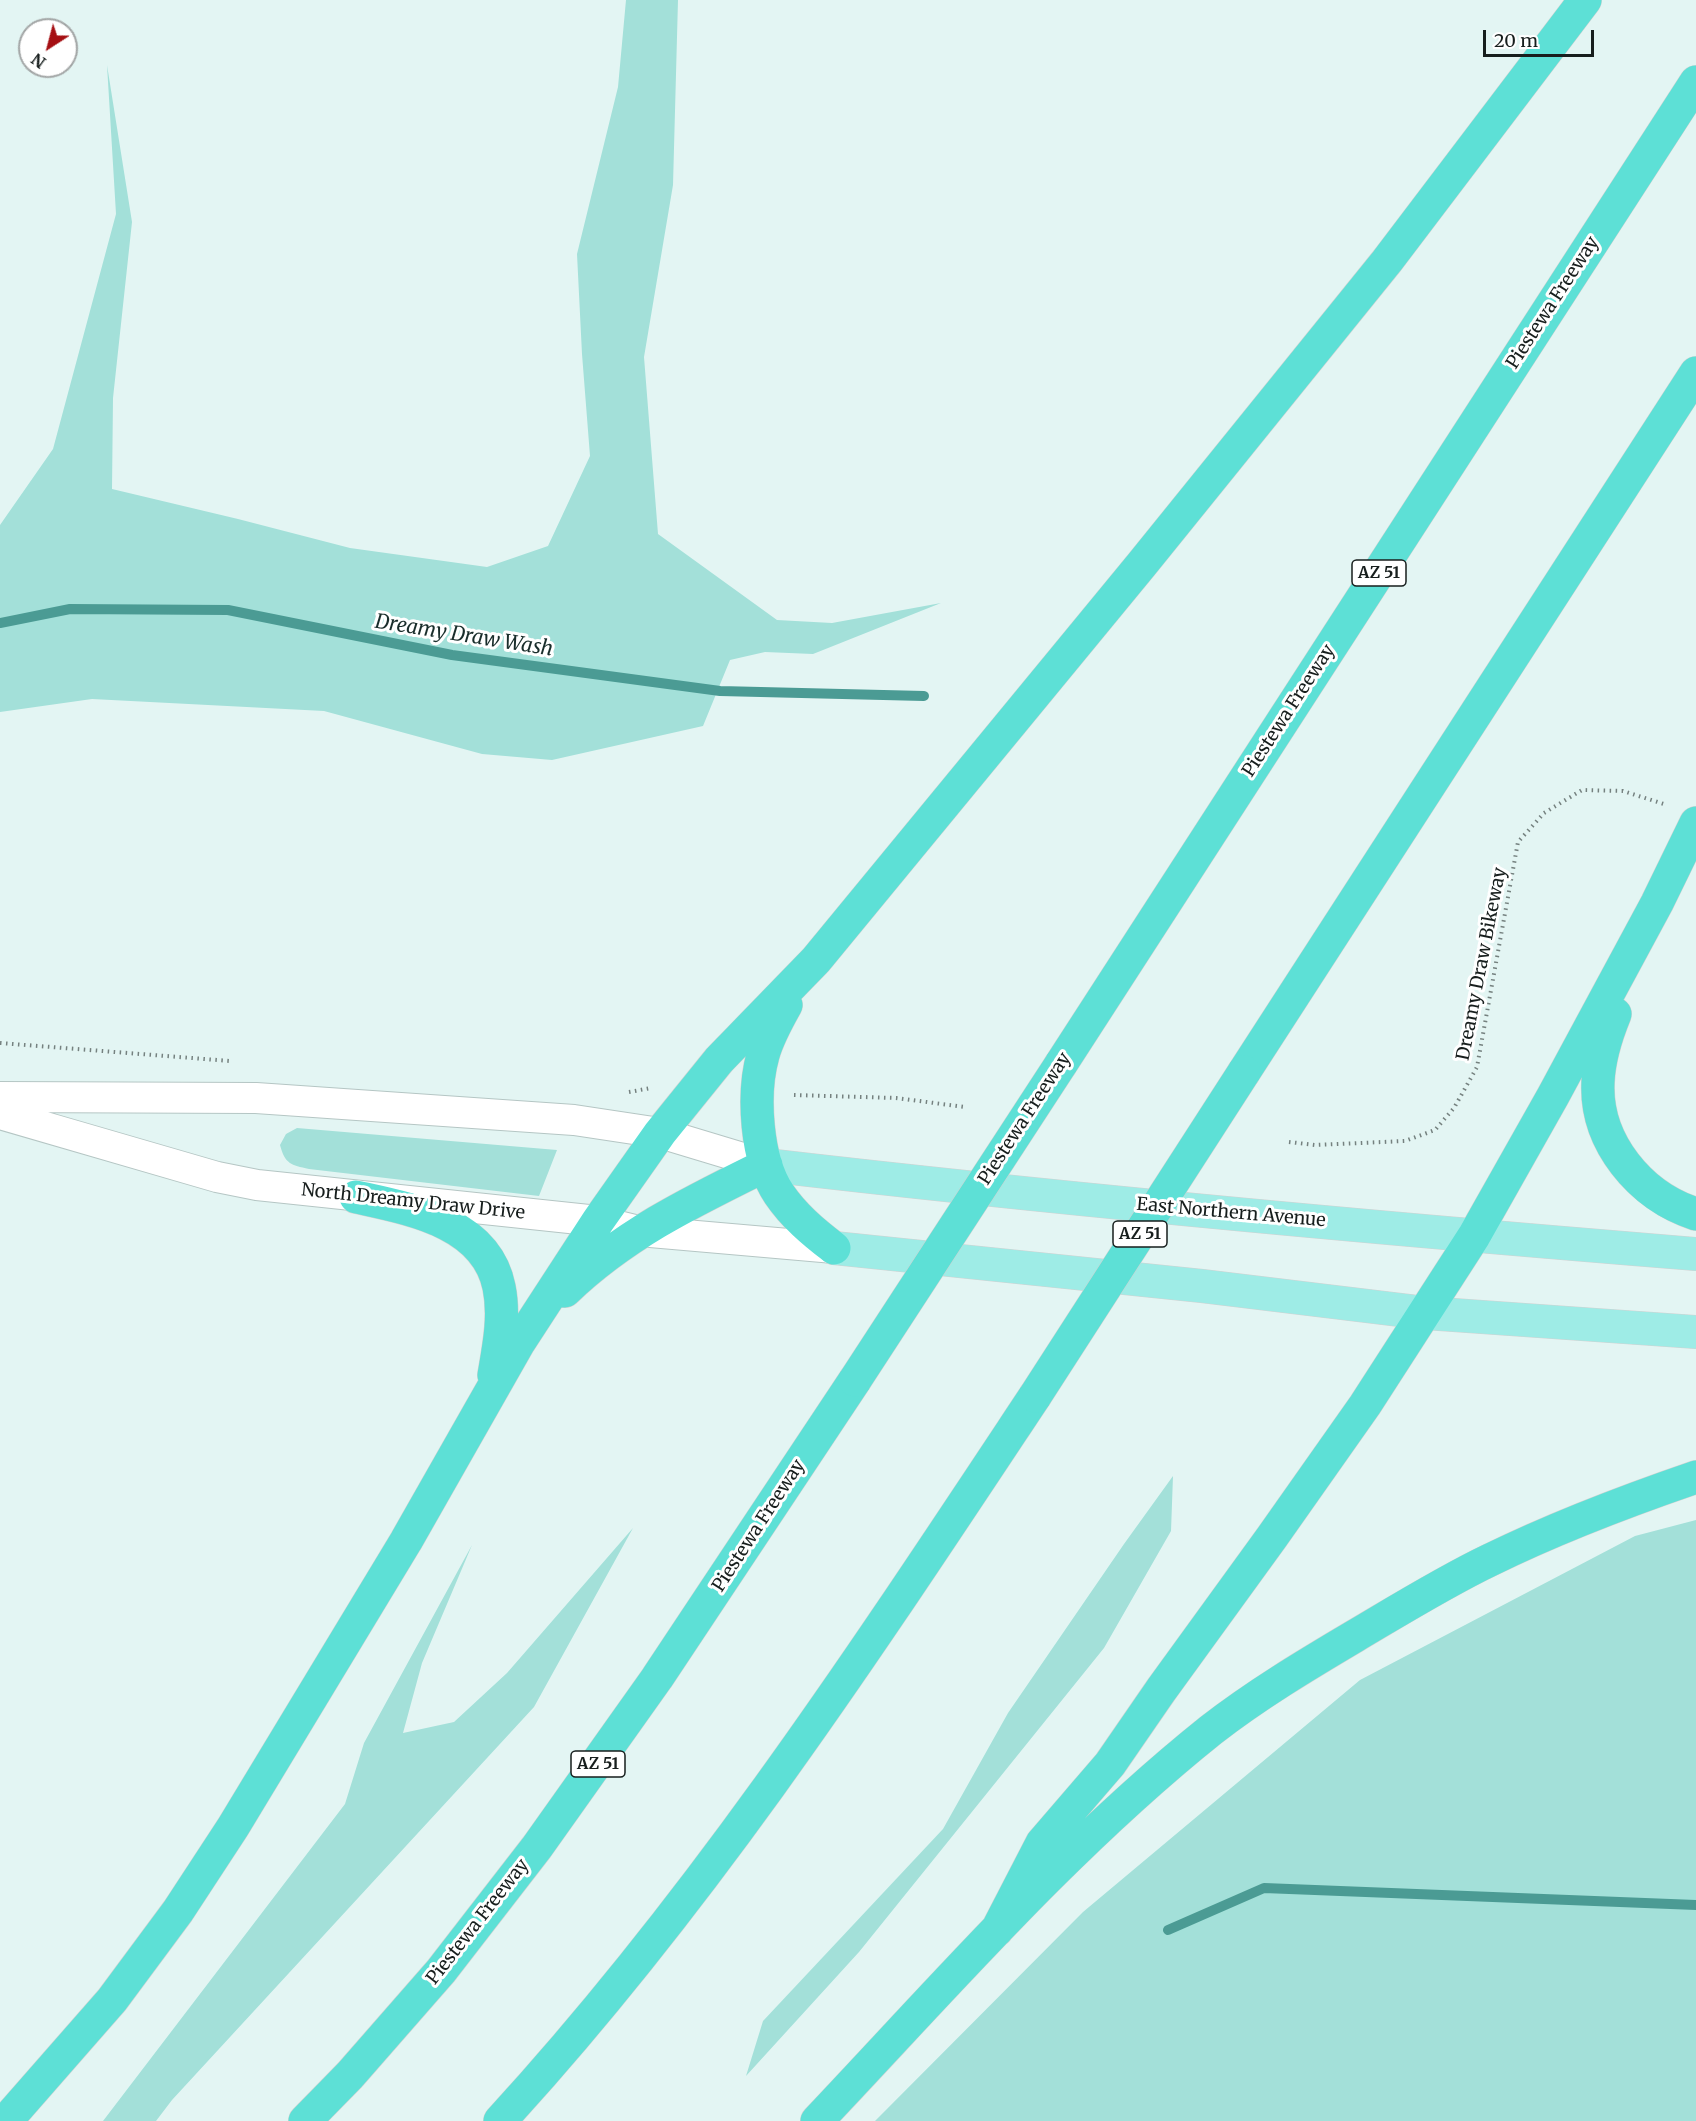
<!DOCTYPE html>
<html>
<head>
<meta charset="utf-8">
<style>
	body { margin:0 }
	#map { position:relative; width:1696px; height:2121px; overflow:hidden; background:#e3f5f3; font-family:Merriweather,serif }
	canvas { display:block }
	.north { position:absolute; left:18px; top:18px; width:60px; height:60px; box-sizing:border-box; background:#fff; border:2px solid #a2a5a5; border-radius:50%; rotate:216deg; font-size:16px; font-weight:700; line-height:24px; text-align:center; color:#171e1d }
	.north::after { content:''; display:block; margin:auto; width:21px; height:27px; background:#a50f13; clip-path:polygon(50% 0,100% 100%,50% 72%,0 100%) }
	.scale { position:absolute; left:1483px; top:30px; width:111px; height:27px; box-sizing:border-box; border:3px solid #171e1d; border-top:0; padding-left:8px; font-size:18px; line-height:21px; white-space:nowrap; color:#171e1d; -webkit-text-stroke:4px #fff; paint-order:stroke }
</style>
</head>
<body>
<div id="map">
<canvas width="1696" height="2121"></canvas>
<div class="north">N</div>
<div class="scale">20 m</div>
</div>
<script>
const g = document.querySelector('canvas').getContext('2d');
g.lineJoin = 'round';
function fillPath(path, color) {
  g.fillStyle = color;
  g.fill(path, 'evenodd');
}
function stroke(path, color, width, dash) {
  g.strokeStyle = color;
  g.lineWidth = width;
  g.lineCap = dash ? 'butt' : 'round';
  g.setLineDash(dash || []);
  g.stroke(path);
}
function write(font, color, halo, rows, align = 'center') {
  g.font = font + ' Merriweather,serif';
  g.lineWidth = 6;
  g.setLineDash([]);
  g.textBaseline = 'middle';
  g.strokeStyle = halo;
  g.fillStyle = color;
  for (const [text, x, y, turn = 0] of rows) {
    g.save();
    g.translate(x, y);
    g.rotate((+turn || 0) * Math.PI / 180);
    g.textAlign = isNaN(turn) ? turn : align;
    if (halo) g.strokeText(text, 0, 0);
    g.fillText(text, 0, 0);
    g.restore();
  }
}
fillPath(new Path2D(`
	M626,0H678L673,185L644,357L658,534L777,620L832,623L941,603L813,654L765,652L730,660L703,726L552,760L482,754L324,711L92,699L0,712V525L53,449L116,214L107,65L132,222L113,398L112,489L238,519L350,548L487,567L548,546L590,456L582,354L577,254L618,87Z
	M297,1128L557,1150L539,1196L309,1169C291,1165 285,1164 280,1145L286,1134Z
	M1173,1476L1171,1531L1104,1648L859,1952L746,2076L763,2021L943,1829L1008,1713L1124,1544Z
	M1696,1520V2121H875L1083,1912L1360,1680L1635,1536Z
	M633,1528L534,1707L172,2100L156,2121H103L345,1804L364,1743L472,1545L422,1663L403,1733L454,1722L507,1673Z`), '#a3e0d9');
stroke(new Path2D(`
	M0,623L70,609L228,610L452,655L720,691L924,696
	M1168,1930L1264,1888L1696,1905`), '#4b9b94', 10);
const minor = new Path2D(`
	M0,1097L256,1098L574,1120L660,1133L766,1165
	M0,1114L217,1177L257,1185L598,1221L639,1231L834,1248`);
const primary = new Path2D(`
	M766,1165C1075,1201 1386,1229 1696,1254
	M834,1248L1202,1286L1425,1313L1696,1332`);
const motorway = new Path2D(`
	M786,1005C777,1021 768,1037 763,1055C752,1094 756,1160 779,1194C794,1216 813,1232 834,1248
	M1615,1014C1606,1036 1599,1058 1598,1082C1595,1142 1640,1196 1696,1214
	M1061,1064L1696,82
	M1244,1072L1696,373
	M356,1197C410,1209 486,1222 499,1287C505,1316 499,1346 494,1375
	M565,1291C624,1234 693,1201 766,1165
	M997,1930L1042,1843L1110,1764L1161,1690L1272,1537L1365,1405L1474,1236L1553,1096L1657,903L1696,823
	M6,2121L112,2000L178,1911L233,1827L406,1541L518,1344L598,1221L660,1133L719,1060L816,960L1142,564L1387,261L1585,0
	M305,2121L350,2075L441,1971L537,1847L657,1678L855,1380
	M500,2121C704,1899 869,1646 1035,1396
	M817,2121C944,1987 1066,1846 1211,1730C1256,1695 1306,1665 1355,1636C1399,1610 1444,1582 1490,1560C1557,1527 1626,1501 1696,1477`);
stroke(minor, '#b5c6c4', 32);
stroke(primary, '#d1d2d2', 34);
stroke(motorway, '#d1d2d2', 34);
stroke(new Path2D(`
	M0,1043L230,1061
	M629,1092L651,1088
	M794,1095L896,1098L965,1107
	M1289,1142L1315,1145L1405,1141L1435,1130L1454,1108L1477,1067L1518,842L1544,813L1582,790L1623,791L1667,805`), '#75817f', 4, [1.5, 4.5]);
stroke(minor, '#fff', 30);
stroke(primary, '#9eece6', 33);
stroke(motorway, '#5de0d6', 33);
const motorwayBridge = new Path2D(`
	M855,1380L1061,1064
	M1035,1396L1244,1072`);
stroke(motorwayBridge, '#d1d2d2', 34, []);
stroke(motorwayBridge, '#5de0d6', 33);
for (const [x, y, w] of [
	[1379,573,54],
	[1140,1234,54],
	[598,1764,54]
]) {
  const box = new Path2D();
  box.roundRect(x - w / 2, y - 13, w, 26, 4.5);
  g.fillStyle = '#fff';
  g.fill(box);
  stroke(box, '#171e1d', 1.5);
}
write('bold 16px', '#171e1d', null, [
	["AZ 51",1379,573],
	["AZ 51",1140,1234],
	["AZ 51",598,1764]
]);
write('18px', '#171e1d', '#fff', [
	["Piestewa Freeway",1553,303,-57],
	["Piestewa Freeway",1289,711,-57],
	["Dreamy Draw Bikeway",1482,964,-79],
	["Piestewa Freeway",1025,1119,-57],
	["North Dreamy Draw Drive",413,1202,6],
	["East Northern Avenue",1231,1213,5],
	["Piestewa Freeway",759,1526,-57],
	["Piestewa Freeway",478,1922,-52]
]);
write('italic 20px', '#192d2b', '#fff', [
	["Dreamy Draw Wash",464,636,9]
]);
</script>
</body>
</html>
